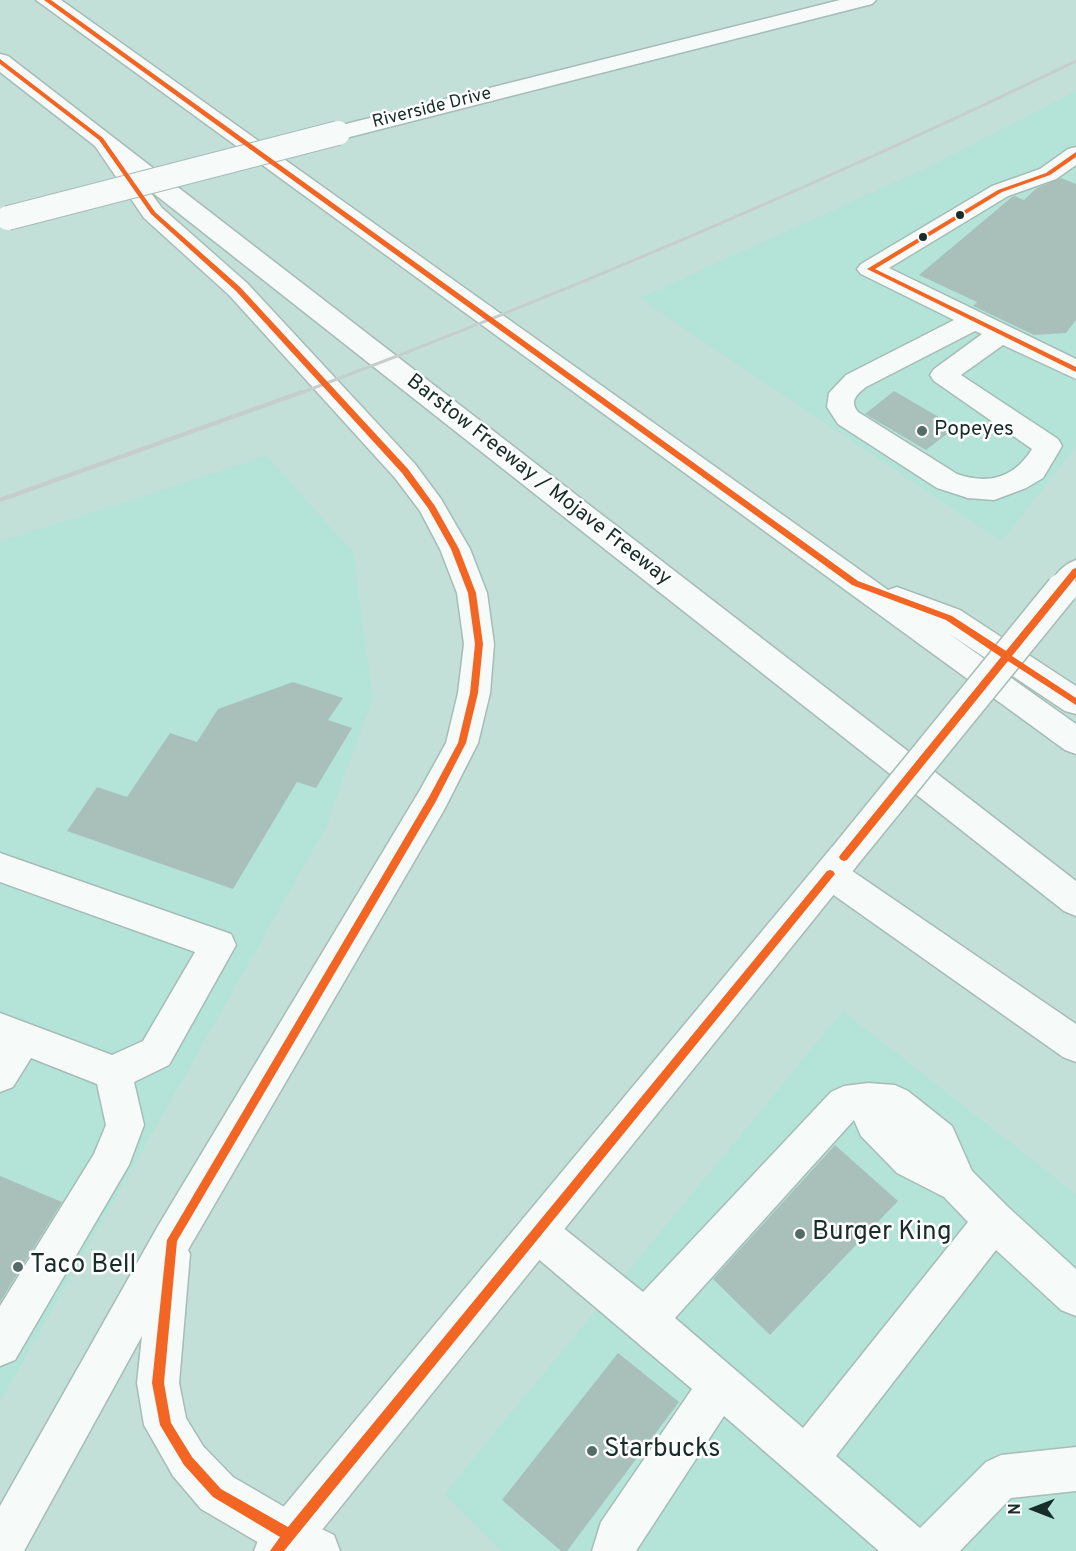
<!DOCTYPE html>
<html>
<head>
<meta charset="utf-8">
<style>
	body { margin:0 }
	#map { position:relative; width:1076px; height:1551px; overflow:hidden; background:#c3e0d8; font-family:Overpass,sans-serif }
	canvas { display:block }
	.north { position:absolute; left:1004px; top:1479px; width:60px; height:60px; -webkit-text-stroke:4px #fff; paint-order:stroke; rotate:270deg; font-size:16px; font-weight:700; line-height:24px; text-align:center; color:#182d28 }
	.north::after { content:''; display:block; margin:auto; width:21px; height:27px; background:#182d28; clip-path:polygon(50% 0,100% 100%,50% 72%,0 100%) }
</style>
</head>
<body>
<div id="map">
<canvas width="1076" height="1551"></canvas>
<div class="north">N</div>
</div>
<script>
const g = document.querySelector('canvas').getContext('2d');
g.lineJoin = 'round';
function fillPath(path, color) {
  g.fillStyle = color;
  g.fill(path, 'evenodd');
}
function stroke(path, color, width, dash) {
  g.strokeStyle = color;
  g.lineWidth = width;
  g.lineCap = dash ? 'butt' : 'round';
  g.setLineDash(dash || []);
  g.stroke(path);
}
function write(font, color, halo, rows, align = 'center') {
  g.font = font + ' Overpass,sans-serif';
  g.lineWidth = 5;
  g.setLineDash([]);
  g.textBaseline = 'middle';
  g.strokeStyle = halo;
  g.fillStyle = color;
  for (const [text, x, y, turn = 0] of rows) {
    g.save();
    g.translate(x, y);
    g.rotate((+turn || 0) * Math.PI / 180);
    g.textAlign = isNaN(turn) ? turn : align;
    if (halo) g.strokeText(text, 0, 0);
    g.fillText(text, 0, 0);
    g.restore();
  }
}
fillPath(new Path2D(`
	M1076,91V447L1001,542L639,298L924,169Z
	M267,456L353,552L373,698L326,827L0,1402V542Z
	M843,1011L1076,1194V1551H501L444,1494Z`), '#b4e4d7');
fillPath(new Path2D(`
	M1061,178L1076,184V320L1066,333L1034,335L973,306L977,302L919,275L1012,197L1015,196L1024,200L1037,188Z
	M894,391L956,427L926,450L865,414Z
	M293,682L343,698L328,720L352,728L316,788L297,782L233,889L67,831L97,787L127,797L170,733L197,742L218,709Z
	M835,1145L898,1201L770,1335L713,1279Z
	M0,1176L62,1202L0,1302Z
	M618,1353L679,1402L567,1551H561L502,1500Z`), '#a9c0ba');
const minor = new Path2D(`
	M840,0H876L872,4L338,140L330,138L326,133L330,128Z
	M1076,147V165L1056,179L1008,196L889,268L1076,359V379L1003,345L961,375L1058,439L1062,446L1043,478L1026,488L994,500L968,498L937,488L838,424L827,407L829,393L846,375L954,320L861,274L857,269L861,264L992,186L1040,169L1068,149ZM975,331L982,334L934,369L930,375L934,381L1032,449C1014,478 989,485 957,474L858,412C849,401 857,394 866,387Z
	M0,853L231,934L236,945L169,1065L134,1082L144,1125L129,1165L15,1360L0,1366V1306L94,1154L106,1125L97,1084L31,1058L13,1087L0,1092V1013L112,1055L143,1041L195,952L0,882Z
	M868,1083L895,1085L908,1091L952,1126L972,1171L1008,1207L1076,1269V1316L1061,1310L996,1250L836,1456L920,1528L986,1462L1001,1455L1076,1447V1491L1011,1498L960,1551H879L724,1416L636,1551H592L601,1522L692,1389L523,1246L517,1232L523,1218L537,1213L551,1218L643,1292L831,1092L844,1086ZM854,1120L861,1136L897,1173L944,1197L968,1222L803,1428L675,1318Z
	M289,1513L334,1535L340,1551H273L267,1535L273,1519Z`);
const major = new Path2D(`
	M1076,560C1076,582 1076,606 1051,597L1047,589C1054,576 1062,565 1076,560Z
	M844,843L856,847L861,857L856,867L305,1551H254L260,1535L832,847Z`);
const highway = new Path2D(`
	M36,0H61L888,590L897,587L960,610L1076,686V714L1065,711L948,633L1076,724V754L1065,750Z
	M0,54L8,56L109,134L1076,881V916L1064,911L148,189L162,208L247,283L415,464L441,499L470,549L487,593L494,644L490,693L478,743L444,810L188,1250L190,1254L179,1383L186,1418L203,1446L233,1477L305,1519L311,1535L304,1551H273L201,1509L173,1476L144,1425L137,1383L142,1336L24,1551H0V1506L158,1226L420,790L446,743L458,693L464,644L457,593L440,549L420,511L395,478L229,295L144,218L95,146L0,72Z
	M830,860L842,864L1076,1024V1062L1063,1057L818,884L813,874L818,864Z`);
stroke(minor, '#a6bcb6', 3);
stroke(major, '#a6bcb6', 3);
stroke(highway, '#a6bcb6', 3);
fillPath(minor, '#f6faf9');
fillPath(major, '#f6faf9');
fillPath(highway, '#f6faf9');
stroke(new Path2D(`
	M298,394C563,294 821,184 1076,61`), '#c6cecc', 3);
stroke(new Path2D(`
	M0,500L302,392`), '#c6cecc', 4.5);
const minorBridge = new Path2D(`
	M8,218L338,133`);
const majorBridge = new Path2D(`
	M844,857L1062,589`);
stroke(minorBridge, '#a6bcb6', 26, []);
stroke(majorBridge, '#a6bcb6', 34, []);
stroke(minorBridge, '#f6faf9', 24);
stroke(majorBridge, '#f6faf9', 31);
fillPath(new Path2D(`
	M44,0H51L858,581L952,616L1006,651L1073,569L1076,568V577L1012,656L1076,698V705L1008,661L847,860L844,861L841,860L839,857L841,854L1001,657L946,620L852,585Z
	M0,59L103,138L155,212L240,287L408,469L435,506L459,549L476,593L483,644L478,693L466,743L435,803L177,1241L164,1383L171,1423L192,1457L221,1489L288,1527L827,871L830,870L833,871L835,874L284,1551H270L280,1537L213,1497L184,1465L160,1425L152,1383L167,1240L429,797L458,743L470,693L475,644L468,593L451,549L428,508L402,473L236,291L151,214L99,140L0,64Z
	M1076,152V157L1050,175L1002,192L875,269L1076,367V372L867,269L998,190L1046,173Z`), '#f26522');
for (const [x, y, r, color] of [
	[960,215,5,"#182d28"],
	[923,237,5,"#182d28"],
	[922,431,6,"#546c66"],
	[800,1234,6,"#546c66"],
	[18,1267,6,"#546c66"],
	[592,1451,6,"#546c66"]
]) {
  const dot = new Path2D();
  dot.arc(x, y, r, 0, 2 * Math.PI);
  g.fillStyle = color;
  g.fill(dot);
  stroke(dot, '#fff', 2);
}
write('18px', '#182d28', '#fff', [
	["Riverside Drive",432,109,-14]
]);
write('21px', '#182d28', '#fff', [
	["Popeyes",934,431]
], 'left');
write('21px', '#182d28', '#fff', [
	["Barstow Freeway / Mojave Freeway",538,481,38]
]);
write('26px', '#182d28', '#fff', [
	["Burger King",812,1234],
	["Taco Bell",30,1267],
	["Starbucks",604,1451]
], 'left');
</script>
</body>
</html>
